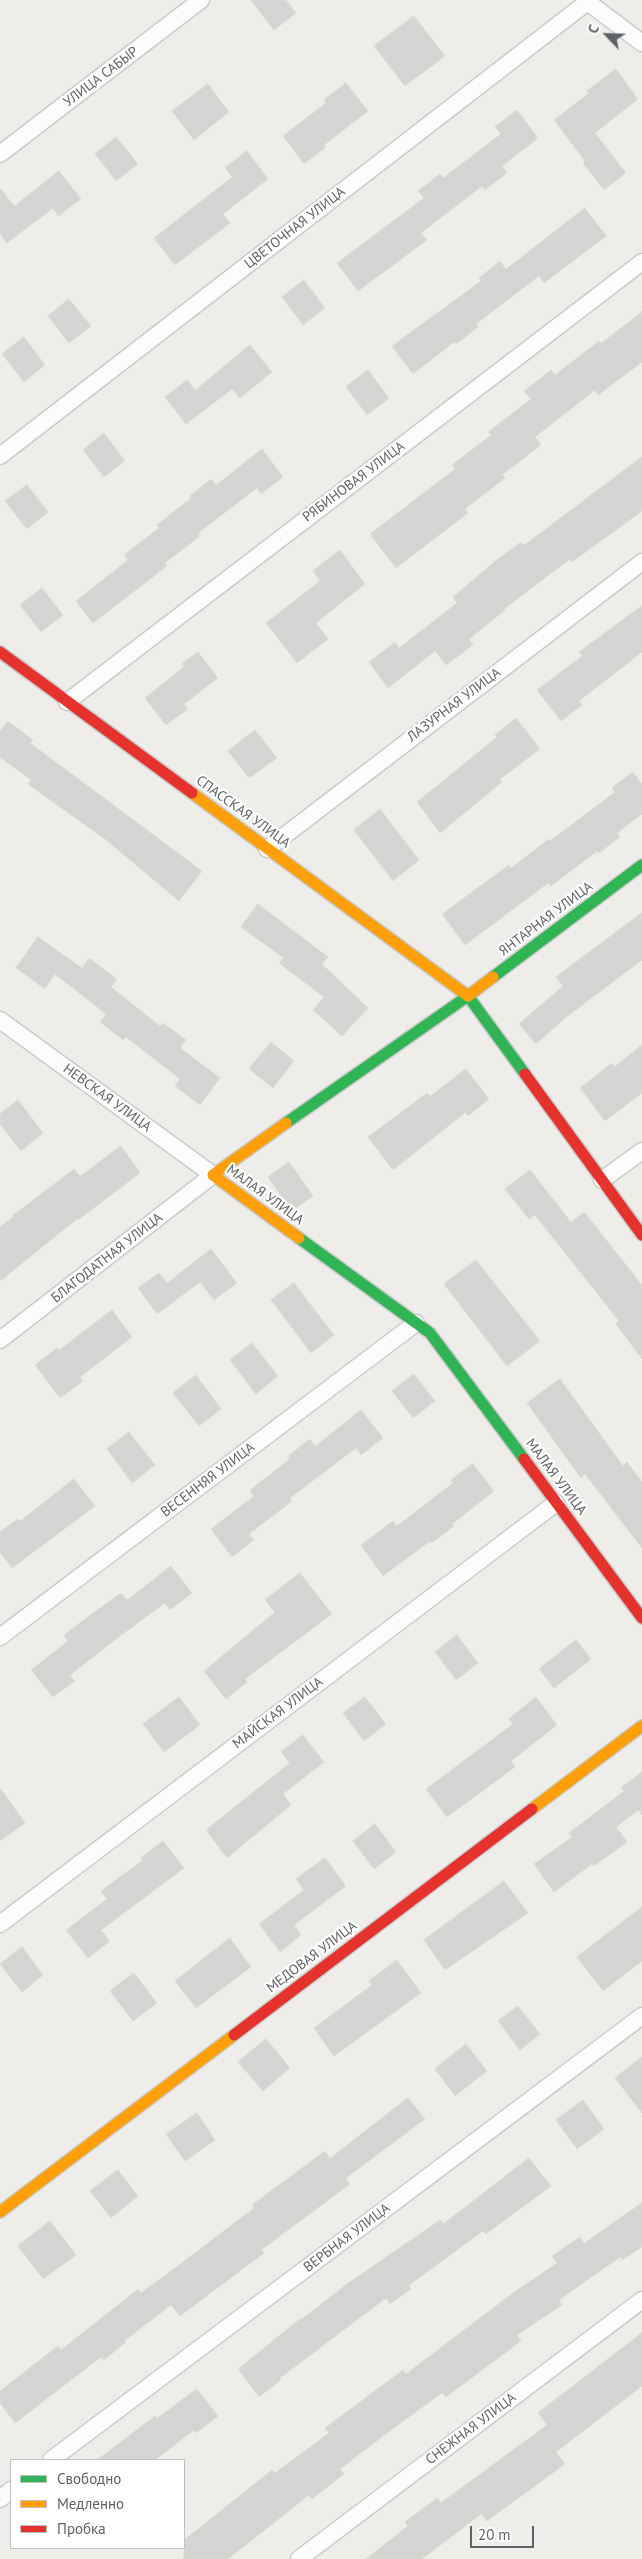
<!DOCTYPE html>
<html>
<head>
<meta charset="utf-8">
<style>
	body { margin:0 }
	#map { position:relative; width:642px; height:2559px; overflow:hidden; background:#eeede9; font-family:"PT Sans",sans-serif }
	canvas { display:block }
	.legend { position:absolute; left:10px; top:2459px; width:175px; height:90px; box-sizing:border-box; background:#fff; border:1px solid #bfc0c2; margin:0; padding:6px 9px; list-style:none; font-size:15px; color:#5e6266 }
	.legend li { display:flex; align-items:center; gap:10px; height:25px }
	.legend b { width:25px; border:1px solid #bfc0c2 }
	.north { position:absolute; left:582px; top:10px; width:50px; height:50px; -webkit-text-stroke:4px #fff; paint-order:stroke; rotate:294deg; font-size:14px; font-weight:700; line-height:20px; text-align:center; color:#5e6266 }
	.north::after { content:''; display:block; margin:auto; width:18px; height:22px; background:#5e6266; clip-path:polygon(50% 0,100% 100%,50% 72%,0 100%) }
	.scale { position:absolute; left:470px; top:2526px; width:64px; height:22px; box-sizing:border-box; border:2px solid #5e6266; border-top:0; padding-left:6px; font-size:15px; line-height:18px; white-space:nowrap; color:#5e6266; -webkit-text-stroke:4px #fff; paint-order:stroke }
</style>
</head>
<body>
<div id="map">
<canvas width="642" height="2559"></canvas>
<ul class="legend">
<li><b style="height:6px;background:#30b455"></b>Свободно</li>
<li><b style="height:6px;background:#ff9f0a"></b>Медленно</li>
<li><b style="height:6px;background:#e5322d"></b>Пробка</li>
</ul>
<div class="north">С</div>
<div class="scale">20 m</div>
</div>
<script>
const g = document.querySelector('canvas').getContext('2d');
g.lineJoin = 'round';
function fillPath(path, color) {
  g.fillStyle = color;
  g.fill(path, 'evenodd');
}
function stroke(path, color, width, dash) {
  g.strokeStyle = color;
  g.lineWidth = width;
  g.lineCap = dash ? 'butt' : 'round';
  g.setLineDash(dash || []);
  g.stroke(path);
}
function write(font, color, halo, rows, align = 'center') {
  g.font = font + ' "PT Sans",sans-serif';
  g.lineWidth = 4.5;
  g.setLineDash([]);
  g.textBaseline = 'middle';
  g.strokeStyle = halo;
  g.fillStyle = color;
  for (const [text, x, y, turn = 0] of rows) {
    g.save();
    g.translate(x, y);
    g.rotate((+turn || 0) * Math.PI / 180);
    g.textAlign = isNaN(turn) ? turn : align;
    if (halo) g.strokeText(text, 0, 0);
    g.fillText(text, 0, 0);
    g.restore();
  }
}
const building = new Path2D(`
	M251,0H286L296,13L274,30Z
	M414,16L445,56L405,86L374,46Z
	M616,69L638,99L595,133L626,173L604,190L583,163L585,161L554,120L589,93L587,91Z
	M346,83L368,111L324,145L326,147L304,164L283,136L326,103L324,100Z
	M208,84L229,112L194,140L172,111Z
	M517,110L538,138L502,166L507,173L485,190L482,186L421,233L427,240L358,291L337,263L424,198L418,191L440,174L443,178L501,134L495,127Z
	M116,137L138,164L116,181L95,154Z
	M247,151L268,179L223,214L230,223L175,265L154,238L232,177L225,168Z
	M59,171L81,199L58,216L53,208L7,243L0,234V188L14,206Z
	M585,208L606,236L544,283L539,276L476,324L478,327L456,344L454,342L413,374L392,346L481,281L479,278L500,261L506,269Z
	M304,280L325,308L303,325L282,297Z
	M69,299L91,326L69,343L48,316Z
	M642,312V362L598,395L595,390L535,437L541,445L502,475L505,478L465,509L468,513L396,568L370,534L455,469L452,465L491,435L488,432L531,399L524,391L551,370L555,375L599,341L601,343Z
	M24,337L45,365L24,382L2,354Z
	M250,345L272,372L240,398L232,389L186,424L165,397L187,380L195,390Z
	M368,370L389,398L367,415L346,387Z
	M104,433L125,461L104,477L83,450Z
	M262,449L283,477L261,494L257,488L198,533L200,536L165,563L167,566L93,623L76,601L128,560L124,555L159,528L157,525L191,498L190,496L211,479L216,485Z
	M642,457V511L572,562L570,559L504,609L505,610L469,639L473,645L446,665L435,651L388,688L369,662L395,642L399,648L457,603L453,597L494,562L521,542L524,545Z
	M27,485L48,512L27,529L5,501Z
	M340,550L365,584L316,623L328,639L297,663L266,623L320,581L313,571Z
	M42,588L63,615L41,632L20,605Z
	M642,606V652L579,701L582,705L561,721L537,690L582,656L579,652Z
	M198,652L218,678L184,704L188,709L166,725L145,698L184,667L182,664Z
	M516,718L540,749L500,779L502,782L440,833L417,802L497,737L495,735Z
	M8,721L33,740L30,743L202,871L179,901L105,839L28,784L31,780L0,757V732Z
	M255,730L277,758L249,778L228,751Z
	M633,772L642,784V814L617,833L620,837L599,853L597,851L551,886L548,883L465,945L442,914L509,865L511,868L549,839L550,841L615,792L612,788Z
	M380,809L419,860L393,881L354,830Z
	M258,904L328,957L322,964L368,1008L342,1036L313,1010L324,997L279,963L284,958L241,927Z
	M642,913V960L565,1018L536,1044L519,1024L563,986L556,977Z
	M38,937L82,968L89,958L117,979L111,987L160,1026L163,1023L186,1040L180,1048L220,1078L200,1105L175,1086L180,1079L126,1037L123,1040L100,1022L106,1014L55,974L45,989L16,968Z
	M271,1042L294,1061L273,1088L249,1069Z
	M642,1045V1093L605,1121L580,1088L612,1063L614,1067Z
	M466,1069L489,1099L468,1116L466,1112L393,1170L368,1137L427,1093L430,1096Z
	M18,1100L43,1133L21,1151L0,1124V1114Z
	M121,1146L140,1173L78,1220L77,1219L0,1281V1227L13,1217L12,1216L74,1169L80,1176Z
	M289,1162L313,1196L292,1211L268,1177Z
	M530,1170L571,1222L584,1212L642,1285V1359L616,1324L619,1321L535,1215L529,1219L505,1189Z
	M211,1249L237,1283L214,1300L200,1282L157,1314L138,1288L159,1273L167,1283Z
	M476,1260L540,1341L507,1366L444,1284Z
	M294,1283L334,1335L311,1353L271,1300Z
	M112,1310L132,1337L80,1377L83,1381L60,1398L35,1365L57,1348L59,1350Z
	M252,1343L278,1376L256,1394L230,1360Z
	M414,1374L435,1401L413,1418L392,1391Z
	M196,1375L221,1409L199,1426L173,1393Z
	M560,1379L623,1466L627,1462L642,1482V1548L585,1474L581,1478L527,1403Z
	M361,1410L383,1438L361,1455L356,1448L290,1498L292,1501L249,1534L254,1540L232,1557L211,1529L254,1496L250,1490L290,1459L288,1456L310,1439L315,1446Z
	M129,1432L155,1465L132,1483L107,1449Z
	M473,1464L494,1491L452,1524L454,1526L432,1543L430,1541L383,1576L361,1545L393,1521L397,1526L453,1483L451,1480Z
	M74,1479L95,1506L12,1568L0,1552V1532L18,1519L20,1521Z
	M171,1566L192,1593L170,1610L165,1603L120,1636L70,1675L75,1681L53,1697L31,1670L68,1641L64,1635L85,1619L121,1593L127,1600Z
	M300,1573L332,1614L245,1679L247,1682L226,1699L204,1671L275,1612L265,1600Z
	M457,1635L478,1663L456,1680L435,1652Z
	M576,1640L591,1659L554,1688L539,1669Z
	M179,1697L200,1725L164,1752L143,1724Z
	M365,1697L386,1724L364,1741L343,1713Z
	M536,1697L557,1725L511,1761L515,1767L447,1817L426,1789L513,1724L509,1719Z
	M303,1735L324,1762L283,1794L291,1805L227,1858L206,1830L290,1763L281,1752Z
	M642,1772V1815L638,1810L616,1827L627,1842L594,1866L592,1864L554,1892L534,1864L572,1837L569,1833L624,1791L621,1788Z
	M0,1788L25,1823L0,1841Z
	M375,1824L396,1852L374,1869L353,1841Z
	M163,1841L184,1868L101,1930L110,1941L88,1958L66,1930L107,1899L101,1891L143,1860L141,1858Z
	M325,1858L346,1886L294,1925L301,1935L280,1952L259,1924L304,1890L296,1879Z
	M504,1881L528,1913L445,1970L424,1940Z
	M642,1907V1961L603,1991L577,1957Z
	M230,1938L251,1967L196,2008L175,1981Z
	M22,1947L43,1975L22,1992L0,1964Z
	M397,1960L421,1993L334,2056L314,2028L372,1985L369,1981Z
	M134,1973L157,2003L133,2021L110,1991Z
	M518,2006L540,2034L520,2050L498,2021Z
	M266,2039L290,2068L263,2091L238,2062Z
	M466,2044L487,2071L455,2096L435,2069Z
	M642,2057V2113L615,2078Z
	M408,2098L425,2119L346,2178L350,2184L261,2250L264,2253L180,2316L171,2305L124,2341L126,2342L104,2360L101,2357L15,2423L0,2403V2391L58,2346L61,2350L138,2289L141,2293L187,2259L254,2208L252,2205L325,2151L330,2158Z
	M583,2100L604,2129L577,2149L556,2120Z
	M197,2113L215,2140L185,2161L166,2134Z
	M529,2158L551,2186L486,2234L483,2231L409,2285L411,2289L390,2304L386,2298L280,2378L281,2380L259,2397L238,2369L301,2318L302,2319L347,2284L440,2220L443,2224Z
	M118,2170L138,2196L111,2218L90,2191Z
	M642,2203V2247L622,2260L620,2257L559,2300L562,2305L517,2335L521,2341L446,2397L442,2393L395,2427L340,2469L344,2474L312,2499L309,2495L228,2559H184V2540L272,2470L275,2473L329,2433L325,2428L403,2370L406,2374L513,2293L557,2263L552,2256L580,2237L584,2243Z
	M50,2221L76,2255L43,2279L18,2246Z
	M642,2333V2386L556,2452L565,2464L487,2521L481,2514L422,2559H366L408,2526L405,2522L437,2498L441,2503L547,2425L538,2413Z
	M197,2389L218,2416L196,2433L194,2430L155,2460H97L155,2416L157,2418Z`);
fillPath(building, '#d5d4d2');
stroke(building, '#dddbd8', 1);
const street = new Path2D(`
	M585,0L642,43
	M0,154L201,0
	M0,456L590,0
	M67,702L642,262
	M267,849L642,562
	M0,1020L213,1175L0,1340
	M602,1180L642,1151
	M0,1637L416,1323
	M0,1924L556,1503
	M51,2460L642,2016
	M0,2499L11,2490
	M299,2559L642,2300`);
const fast = new Path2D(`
	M493,977L642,865
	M286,1123L468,996L525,1074
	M299,1238L430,1333L524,1459`);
const slow = new Path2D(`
	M192,793L468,996L493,977
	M286,1123L213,1175L299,1238
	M532,1809L642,1726
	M0,2212L234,2035`);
const jam = new Path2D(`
	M0,652L192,793
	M525,1074L642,1235
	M524,1459L642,1618
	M234,2035L532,1809`);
stroke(street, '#cacbcb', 19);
stroke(fast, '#c9c9c9', 14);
stroke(slow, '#c9c9c9', 14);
stroke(jam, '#c9c9c9', 14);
stroke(street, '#fcfcfc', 16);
stroke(fast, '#30b455', 11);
stroke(slow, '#ff9f0a', 11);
stroke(jam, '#e5322d', 11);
write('14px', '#5e6266', '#fff', [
	["УЛИЦА САБЫР",101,77,-37],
	["ЦВЕТОЧНАЯ УЛИЦА",295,228,-38],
	["РЯБИНОВАЯ УЛИЦА",354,482,-37],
	["ЛАЗУРНАЯ УЛИЦА",454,705,-37],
	["СПАССКАЯ УЛИЦА",243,812,36],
	["ЯНТАРНАЯ УЛИЦА",546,919,-37],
	["НЕВСКАЯ УЛИЦА",107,1098,36],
	["МАЛАЯ УЛИЦА",265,1195,36],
	["БЛАГОДАТНАЯ УЛИЦА",107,1258,-38],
	["МАЛАЯ УЛИЦА",556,1477,53],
	["ВЕСЕННЯЯ УЛИЦА",208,1480,-37],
	["МАЙСКАЯ УЛИЦА",278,1713,-37],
	["МЕДОВАЯ УЛИЦА",312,1957,-37],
	["ВЕРБНАЯ УЛИЦА",347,2238,-37],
	["СНЕЖНАЯ УЛИЦА",471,2429,-37]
]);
</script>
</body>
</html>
